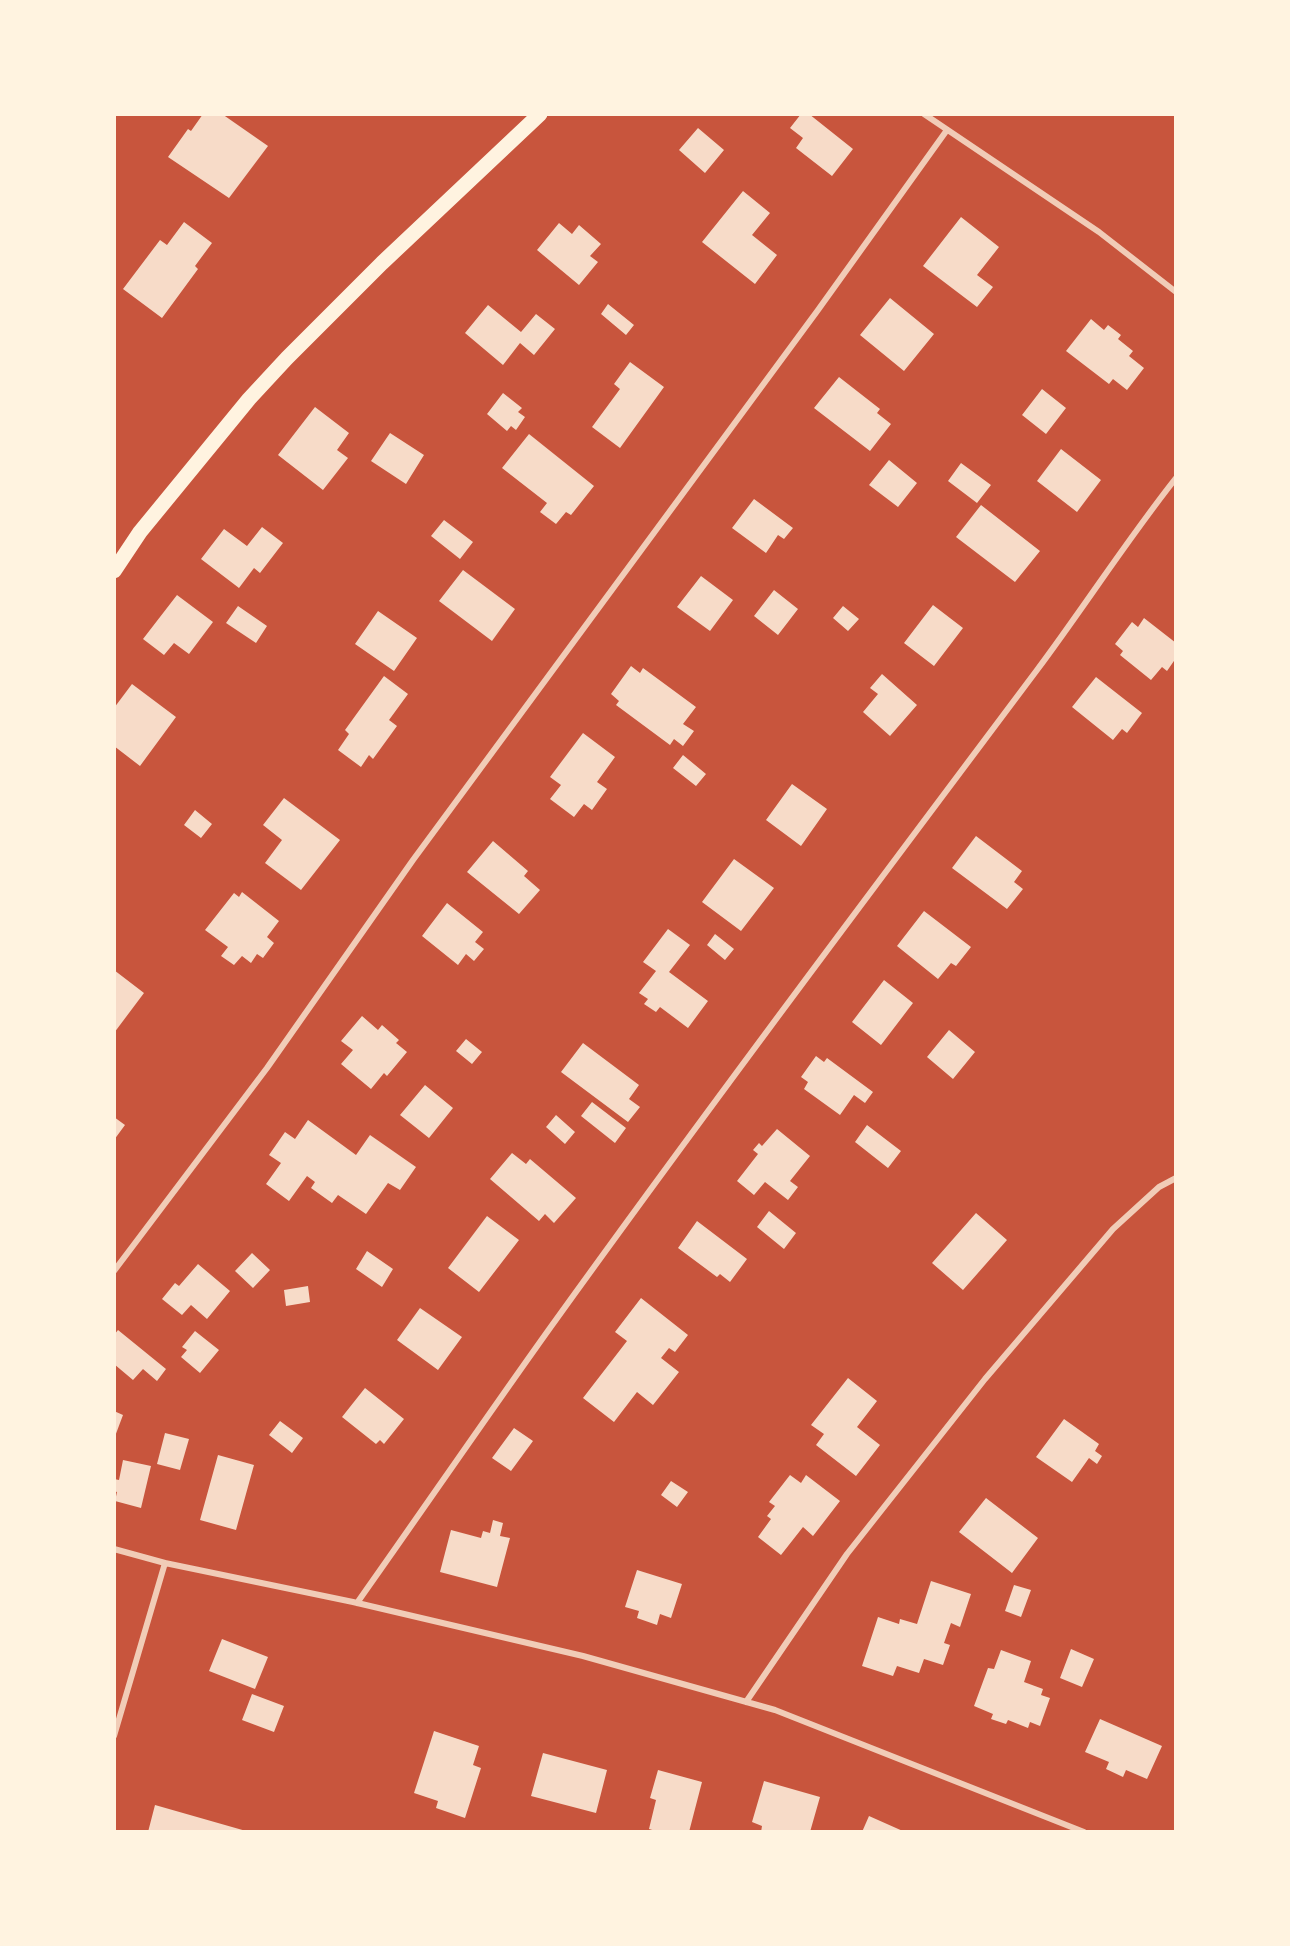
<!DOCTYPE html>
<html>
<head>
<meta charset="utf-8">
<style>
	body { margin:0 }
	#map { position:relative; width:1290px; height:1946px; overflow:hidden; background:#c8553d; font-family:Quicksand,sans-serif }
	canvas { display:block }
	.frame { position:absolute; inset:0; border:116px solid #fff3e0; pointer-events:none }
</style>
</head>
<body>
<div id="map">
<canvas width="1290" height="1946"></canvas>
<div class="frame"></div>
</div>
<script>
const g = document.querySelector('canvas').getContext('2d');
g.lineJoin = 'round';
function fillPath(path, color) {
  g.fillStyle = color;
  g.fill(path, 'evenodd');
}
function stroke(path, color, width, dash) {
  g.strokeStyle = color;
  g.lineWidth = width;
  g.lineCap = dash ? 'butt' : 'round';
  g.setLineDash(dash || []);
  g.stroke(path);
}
fillPath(new Path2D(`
	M203,114H222L268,146L229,198L168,157L188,129L191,131Z
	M801,114H809L853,149L832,176L796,148L803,138L790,128Z
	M698,128L724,150L705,173L679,150Z
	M743,191L770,213L752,235L777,255L755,284L702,242Z
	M961,217L999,247L977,275L993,287L977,307L923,266Z
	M184,222L212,243L195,266L198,269L162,318L123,289L160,240L167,245Z
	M559,223L572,234L579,225L601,244L590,256L598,262L579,285L537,250Z
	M890,298L934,334L904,371L860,335Z
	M608,304L634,325L626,335L601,314Z
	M488,305L521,332L536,314L555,329L534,355L520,343L503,365L465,333Z
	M1091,319L1104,330L1108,325L1121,335L1118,339L1133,351L1129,356L1144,368L1127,390L1113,379L1109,384L1066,351Z
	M630,362L664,387L620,448L592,427L620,389L614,384Z
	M839,377L880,409L877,413L891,424L870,451L814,408Z
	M1042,389L1066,408L1046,434L1022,415Z
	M503,393L522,408L518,412L525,417L516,430L511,426L507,431L487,414Z
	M315,407L349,433L337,450L348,458L323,490L278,455Z
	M390,433L424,455L406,484L371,461Z
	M529,434L594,486L571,515L566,512L556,524L540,512L547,503L502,468Z
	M1061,449L1101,480L1077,512L1037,481Z
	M889,460L917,483L898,507L869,485Z
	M961,463L991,485L977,503L948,481Z
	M754,499L793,528L784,539L778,535L766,553L732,528Z
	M981,505L1040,551L1015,582L956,537Z
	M444,520L473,542L460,559L431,536Z
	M262,527L283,543L260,573L254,568L239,588L201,559L224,529L247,546Z
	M463,570L515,609L492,641L439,601Z
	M701,576L733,600L710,631L677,607Z
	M774,590L798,609L778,635L754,616Z
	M177,595L213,622L189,654L174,643L164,655L143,639Z
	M933,605L963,628L934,666L904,643Z
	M238,606L267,626L256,643L226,623Z
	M843,606L859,619L848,631L833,618Z
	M378,611L417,638L394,671L355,644Z
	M1144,618L1176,643V658L1167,671L1162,667L1151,680L1120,655L1123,651L1115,644L1132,622L1138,627Z
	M631,666L640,673L643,668L696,707L683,724L694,731L683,746L674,739L670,745L616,705L619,701L611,694Z
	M882,674L917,705L890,736L863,712L878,694L870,688Z
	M384,676L408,694L389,720L397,726L373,759L369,755L361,767L338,750L349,734L345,730Z
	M1096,677L1142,713L1127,733L1122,729L1113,740L1072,707Z
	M132,684L176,717L140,766L114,746V708Z
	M583,733L615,757L597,782L607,789L592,810L584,804L574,817L550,799L561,785L550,777Z
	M683,755L706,774L696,786L673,768Z
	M792,784L827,809L801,846L766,820Z
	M284,798L340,840L301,890L265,863L282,840L263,825Z
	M195,810L212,824L201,838L184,825Z
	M976,836L1022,871L1014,882L1023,889L1007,909L952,868Z
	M493,841L528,871L524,876L540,890L519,914L467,872Z
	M734,859L774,888L741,931L702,902Z
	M242,892L279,921L267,937L274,943L263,958L257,954L251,963L242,956L234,965L221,956L228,947L205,930L234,893L239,897Z
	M447,903L483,932L475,942L484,949L474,961L466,954L458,965L422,936Z
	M924,911L971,947L956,966L951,963L938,979L897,946Z
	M668,929L690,945L669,972L708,1001L688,1028L660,1007L656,1012L644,1004L648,999L639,993L656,971L643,962Z
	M715,934L734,949L725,960L707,945Z
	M114,970L144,993L114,1033Z
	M884,980L913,1003L881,1045L852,1022Z
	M362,1016L378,1030L382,1025L399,1040L396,1043L407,1052L387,1076L384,1073L371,1089L341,1064L353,1050L341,1041Z
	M949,1030L975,1052L953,1079L927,1057Z
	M466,1039L482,1052L472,1064L456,1051Z
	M583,1043L639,1085L629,1099L640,1107L628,1122L561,1072Z
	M816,1056L824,1062L827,1058L873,1092L865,1103L854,1095L840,1115L804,1089L808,1082L801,1077Z
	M425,1085L453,1108L429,1138L400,1115Z
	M592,1102L626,1128L615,1143L581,1116Z
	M556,1115L575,1132L565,1144L546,1127Z
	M114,1117L125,1125L114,1140Z
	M308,1120L356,1155L370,1135L416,1167L400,1190L388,1183L366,1214L338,1195L332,1203L311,1188L315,1182L307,1176L289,1201L266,1184L281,1163L269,1155L285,1132L295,1139Z
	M867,1125L901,1151L888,1168L855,1142Z
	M777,1129L810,1156L790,1181L798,1187L788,1200L765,1182L754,1195L737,1181L758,1154L753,1150L759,1143L762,1146Z
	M512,1153L526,1164L530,1159L576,1198L554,1223L545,1214L539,1221L490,1179Z
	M769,1211L796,1233L784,1249L757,1227Z
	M976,1213L1007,1240L963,1290L932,1263Z
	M487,1216L519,1240L479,1292L448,1268Z
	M697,1221L747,1259L730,1282L720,1274L717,1277L678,1248Z
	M367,1251L393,1269L382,1287L356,1269Z
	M252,1253L270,1270L253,1288L235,1271Z
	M198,1264L230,1291L207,1319L191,1305L182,1315L162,1299L175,1283L179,1286Z
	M308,1286L310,1302L286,1306L284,1290Z
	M641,1298L688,1335L675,1352L669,1348L661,1358L679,1372L653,1405L637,1392L614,1422L583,1398L627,1341L615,1332Z
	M420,1308L462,1337L438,1370L397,1340Z
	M118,1330L166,1369L157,1381L143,1369L133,1380L114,1364V1335Z
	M195,1331L219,1350L200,1373L181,1357L187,1350L182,1347Z
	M848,1378L877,1401L857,1427L880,1445L856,1476L816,1445L824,1434L811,1425Z
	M365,1388L404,1419L384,1444L380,1440L376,1444L342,1417Z
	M114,1411L123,1415L114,1439Z
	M1064,1419L1099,1444L1095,1451L1102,1456L1097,1464L1089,1458L1072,1482L1036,1457Z
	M280,1421L303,1438L292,1453L269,1435Z
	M514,1428L533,1441L511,1471L492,1458Z
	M165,1433L189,1439L180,1470L157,1464Z
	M218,1455L254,1465L236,1530L200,1520Z
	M123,1460L151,1466L141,1508L115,1501L117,1492L114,1491V1479L119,1480Z
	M790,1475L801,1483L806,1475L840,1501L813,1536L803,1527L781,1555L758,1537L771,1519L767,1516L775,1506L769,1502Z
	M671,1481L688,1492L677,1507L661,1495Z
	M986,1498L1038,1538L1012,1573L959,1532Z
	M493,1520L503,1523L500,1536L510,1538L497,1587L440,1572L451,1530L481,1538L483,1531L490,1533Z
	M637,1570L682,1584L671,1618L660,1614L657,1625L637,1618L639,1611L625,1607Z
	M931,1581L971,1594L960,1627L951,1623L944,1643L950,1645L943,1665L924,1659L919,1673L897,1666L893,1676L862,1666L878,1617L899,1624L900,1619L917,1624Z
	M1014,1585L1031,1590L1021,1617L1005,1611Z
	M222,1639L268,1657L255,1689L209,1671Z
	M1071,1649L1094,1659L1082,1687L1060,1678Z
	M1001,1650L1031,1661L1024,1682L1043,1689L1041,1695L1050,1698L1040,1726L1030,1722L1028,1728L1008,1720L1006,1724L991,1719L993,1714L974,1706L988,1668L994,1669Z
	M252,1694L284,1706L274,1732L242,1720Z
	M1100,1719L1162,1746L1147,1779L1126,1770L1123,1777L1106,1769L1109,1762L1085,1752Z
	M434,1731L479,1746L473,1765L481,1768L465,1818L436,1808L438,1801L414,1793Z
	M543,1753L607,1770L596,1813L531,1796Z
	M658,1770L702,1782L689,1832H659L649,1829L656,1800L650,1798Z
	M764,1781L820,1797L810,1832H761L762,1826L752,1822Z
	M155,1805L246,1831V1832H148Z
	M869,1816L905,1832H862Z`), '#f7dbc8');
stroke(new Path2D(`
	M924,114L1099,232L1176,292
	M114,1271L267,1068L413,860L818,310L947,130
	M114,1549L165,1563L353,1602L583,1656L775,1710L1084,1832
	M357,1603C422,1511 485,1419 550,1328C709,1107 873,889 1037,670C1084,607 1127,540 1176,478
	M746,1702L847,1554L985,1379L1113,1229L1159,1187L1176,1178
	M114,1736L165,1563`), '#f1ccb7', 6);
stroke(new Path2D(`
	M114,571L140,532L249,399L287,358L382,263L540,114`), '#fff3e0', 15);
</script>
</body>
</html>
